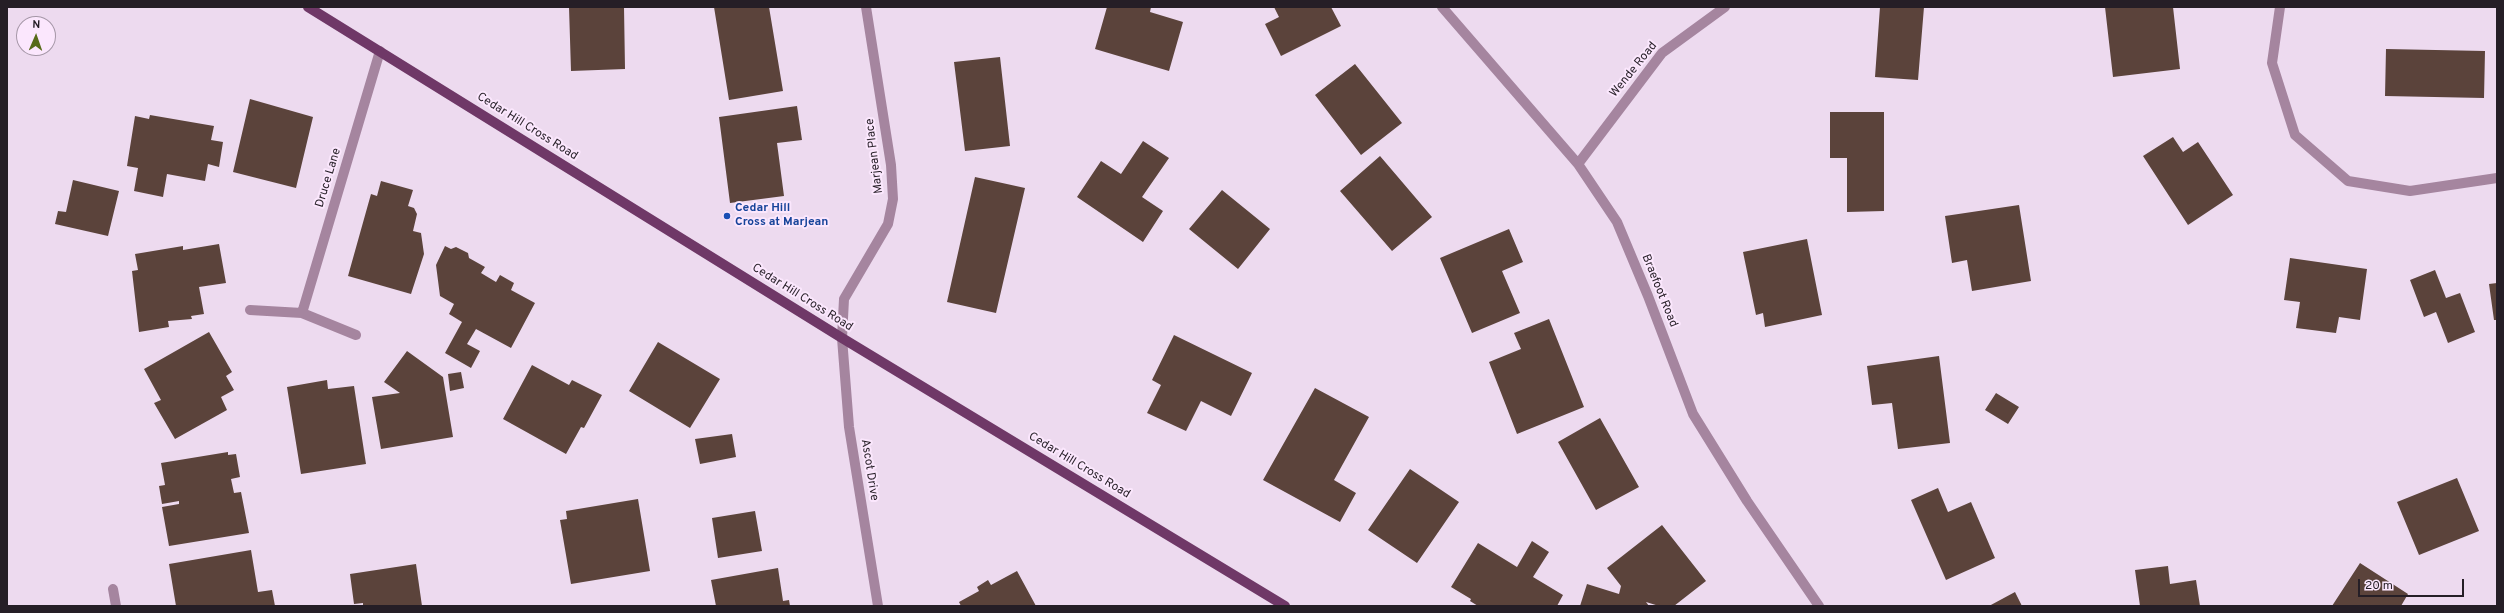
<!DOCTYPE html>
<html>
<head>
<meta charset="utf-8">
<style>
	body { margin:0 }
	#map { position:relative; width:2504px; height:613px; overflow:hidden; background:#eddaef; font-family:Overpass,sans-serif }
	canvas { display:block }
	.frame { position:absolute; inset:0; border:8px solid #251e26; pointer-events:none }
	.north { position:absolute; left:16px; top:16px; width:40px; height:40px; box-sizing:border-box; background:#fbe7fd; border:1px solid #a597a7; border-radius:50%; rotate:2deg; font-size:11px; font-weight:700; line-height:16px; text-align:center; color:#251e26 }
	.north::after { content:''; display:block; margin:auto; width:14px; height:18px; background:#576b19; clip-path:polygon(50% 0,100% 100%,50% 72%,0 100%) }
	.scale { position:absolute; left:2358px; top:579px; width:106px; height:18px; box-sizing:border-box; border:2px solid #251e26; border-top:0; padding-left:5px; font-size:12px; line-height:14px; white-space:nowrap; color:#251e26; -webkit-text-stroke:3px #fbe7fd; paint-order:stroke }
</style>
</head>
<body>
<div id="map">
<canvas width="2504" height="613"></canvas>
<div class="frame"></div>
<div class="north">N</div>
<div class="scale">20 m</div>
</div>
<script>
const g = document.querySelector('canvas').getContext('2d');
g.lineJoin = 'round';
function fillPath(path, color) {
  g.fillStyle = color;
  g.fill(path, 'evenodd');
}
function stroke(path, color, width, dash) {
  g.strokeStyle = color;
  g.lineWidth = width;
  g.lineCap = dash ? 'butt' : 'round';
  g.setLineDash(dash || []);
  g.stroke(path);
}
function write(font, color, halo, rows, align = 'center') {
  g.font = font + ' Overpass,sans-serif';
  g.lineWidth = 4;
  g.setLineDash([]);
  g.textBaseline = 'middle';
  g.strokeStyle = halo;
  g.fillStyle = color;
  for (const [text, x, y, turn = 0] of rows) {
    g.save();
    g.translate(x, y);
    g.rotate((+turn || 0) * Math.PI / 180);
    g.textAlign = isNaN(turn) ? turn : align;
    if (halo) g.strokeText(text, 0, 0);
    g.fillText(text, 0, 0);
    g.restore();
  }
}
fillPath(new Path2D(`
	M569,7H624L625,69L571,71Z
	M714,7H769L783,91L729,100Z
	M1107,7H1151L1150,12L1183,22L1169,71L1095,49Z
	M1274,7H1331L1341,26L1281,56L1265,24L1279,17Z
	M1880,7H1924L1918,80L1875,77Z
	M2105,7H2173L2180,69L2113,77Z
	M2386,49L2485,51L2484,98L2385,96Z
	M1000,57L1010,146L965,151L954,62Z
	M1355,64L1402,123L1361,155L1315,95Z
	M250,99L313,117L296,188L233,172Z
	M797,106L802,140L777,143L784,196L730,203L719,117Z
	M1830,112H1884V211L1847,212V158H1830Z
	M150,115L214,126L211,140L223,142L219,167L208,164L205,181L167,174L163,197L134,191L138,168L127,166L135,116L149,119Z
	M2173,137L2183,152L2198,142L2233,195L2188,225L2143,156Z
	M1143,141L1169,158L1142,197L1163,211L1143,242L1077,197L1101,161L1121,174Z
	M1380,156L1432,217L1392,251L1340,191Z
	M975,177L1025,188L996,313L947,302Z
	M73,180L119,191L108,236L55,224L58,211L66,212Z
	M381,181L413,190L408,206L414,208L417,214L413,231L421,233L424,254L411,294L348,276L371,194L377,196Z
	M1222,190L1270,229L1238,269L1189,229Z
	M2019,205L2031,281L1972,291L1967,260L1952,263L1945,216Z
	M1509,229L1523,262L1502,271L1520,313L1472,333L1440,258Z
	M1807,239L1822,315L1765,327L1763,313L1756,315L1743,252Z
	M219,244L226,283L199,287L204,314L191,316L192,319L168,321L169,327L139,332L132,271L138,270L135,254L183,246V250Z
	M445,246L451,249L456,247L468,253L469,258L485,267L481,273L496,282L500,275L514,283L511,290L535,303L511,348L476,329L467,344L480,351L471,368L445,353L462,322L449,314L454,304L440,296L436,265Z
	M2290,258L2367,269L2360,320L2339,317L2336,333L2296,328L2300,302L2284,300Z
	M2435,270L2446,298L2460,293L2475,332L2448,343L2436,312L2424,317L2410,280Z
	M2497,283V320H2494L2489,284Z
	M1549,319L1584,407L1517,434L1489,362L1521,349L1514,333Z
	M209,332L232,372L226,376L234,390L221,397L227,410L175,439L154,403L161,400L144,369Z
	M1174,335L1252,373L1231,416L1201,401L1186,431L1147,413L1161,385L1152,380Z
	M658,342L720,379L690,428L629,391Z
	M407,351L443,377L453,437L381,449L372,397L400,393L384,382Z
	M1939,356L1950,443L1898,449L1892,403L1872,405L1867,366Z
	M532,365L569,385L572,380L602,395L584,428L581,427L566,454L503,419Z
	M461,372L464,388L450,391L448,374Z
	M327,380L328,389L354,386L366,464L301,474L287,387Z
	M1315,388L1369,417L1334,480L1356,493L1340,522L1263,480Z
	M1996,393L2019,407L2008,424L1985,410Z
	M1600,418L1639,487L1596,510L1558,442Z
	M732,434L736,457L700,464L695,439Z
	M228,452V455L236,454L240,477L231,479L234,493L241,492L249,533L169,546L162,507L179,504V501L162,504L159,486L165,485L161,463Z
	M1410,469L1459,502L1417,563L1368,530Z
	M2457,478L2479,531L2419,555L2397,502Z
	M1938,488L1948,512L1971,502L1995,558L1946,580L1911,500Z
	M638,499L650,571L571,584L560,520L567,519L566,511Z
	M755,511L762,551L718,558L712,518Z
	M1662,525L1706,581L1674,606H1659L1646,602L1649,606H1580L1587,584L1619,594L1621,586L1607,568Z
	M1532,541L1549,552L1533,577L1563,595L1557,606H1478L1470,601L1471,599L1451,587L1478,543L1517,567Z
	M251,550L258,592L272,590L275,606H176L169,564Z
	M2360,563L2408,594L2401,606H2332Z
	M416,564L422,606H363V603L354,604L350,574Z
	M2168,566L2170,584L2196,580L2200,606H2140L2135,570Z
	M778,568L783,601L789,600L790,606H716L711,580Z
	M1017,571L1036,606H961L959,602L979,591L977,587L988,580L991,585Z
	M2015,592L2022,606H1989Z`), '#5b433b');
stroke(new Path2D(`
	M866,7L891,165L893,199L888,224L844,299L842,338L849,427L878,606
	M1442,7L1578,164L1617,222L1648,296L1693,414L1747,501L1819,606
	M2280,7L2272,63L2295,135L2348,181L2410,191L2497,178
	M1578,164L1662,53L1725,7
	M250,310L302,313L356,335
	M302,313L380,51
	M113,589L116,606`), '#a5859f', 10);
stroke(new Path2D(`
	M308,7L842,338L1285,606`), '#6f3867', 10);
for (const [x, y, r, color] of [
	[727,216,4,"#1a4fb4"]
]) {
  const dot = new Path2D();
  dot.arc(x, y, r, 0, 2 * Math.PI);
  g.fillStyle = color;
  g.fill(dot);
  stroke(dot, '#fbe7fd', 1.5);
}
write('12px', '#251e26', '#fbe7fd', [
	["Wende Road",1634,70,-51],
	["Cedar Hill Cross Road",527,127,32],
	["Marjean Place",875,156,-97],
	["Druce Lane",329,178,-73],
	["Braefoot Road",1659,291,68],
	["Cedar Hill Cross Road",802,298,32],
	["Cedar Hill Cross Road",1079,466,31],
	["Ascot Drive",869,470,81]
]);
write('bold 12px', '#164399', '#fbe7fd', [
	["Cedar Hill",735,209],
	["Cross at Marjean",735,223]
], 'left');
</script>
</body>
</html>
